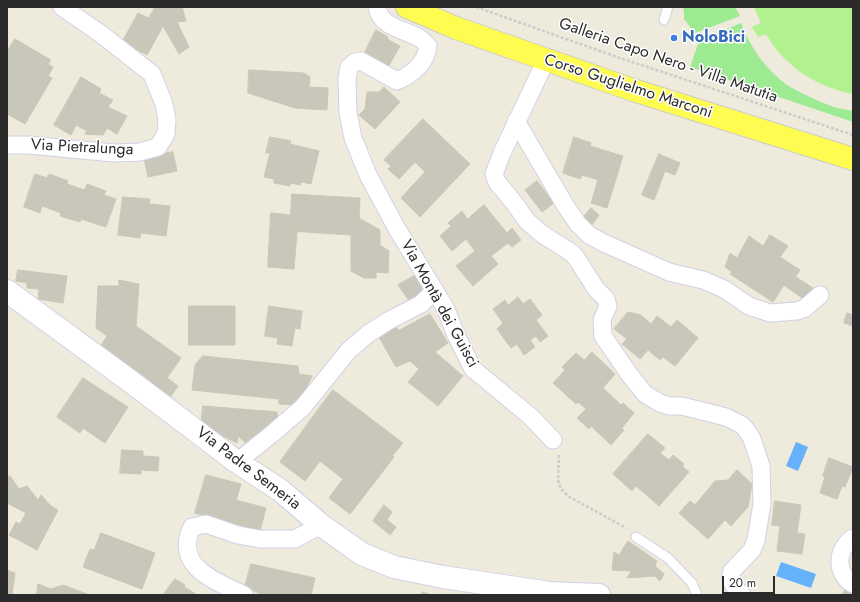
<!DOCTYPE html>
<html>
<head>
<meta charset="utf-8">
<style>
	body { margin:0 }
	#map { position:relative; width:860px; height:602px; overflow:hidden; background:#eeeadc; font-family:Jost,sans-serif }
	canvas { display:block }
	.frame { position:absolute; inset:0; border:8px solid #2b2b2b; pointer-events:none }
	.scale { position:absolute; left:722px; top:576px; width:53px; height:18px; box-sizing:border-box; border:2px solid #2b2b2b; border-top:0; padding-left:5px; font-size:12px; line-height:14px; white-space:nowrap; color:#2b2b2b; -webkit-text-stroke:3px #fff; paint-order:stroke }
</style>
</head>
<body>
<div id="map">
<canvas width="860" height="602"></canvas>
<div class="frame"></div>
<div class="scale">20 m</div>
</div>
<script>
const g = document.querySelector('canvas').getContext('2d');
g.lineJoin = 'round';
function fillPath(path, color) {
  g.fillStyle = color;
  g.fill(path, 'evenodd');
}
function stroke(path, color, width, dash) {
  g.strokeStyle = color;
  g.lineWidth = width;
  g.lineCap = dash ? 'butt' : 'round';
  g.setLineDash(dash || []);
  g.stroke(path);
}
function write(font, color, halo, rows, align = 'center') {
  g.font = font + ' Jost,sans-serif';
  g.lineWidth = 3;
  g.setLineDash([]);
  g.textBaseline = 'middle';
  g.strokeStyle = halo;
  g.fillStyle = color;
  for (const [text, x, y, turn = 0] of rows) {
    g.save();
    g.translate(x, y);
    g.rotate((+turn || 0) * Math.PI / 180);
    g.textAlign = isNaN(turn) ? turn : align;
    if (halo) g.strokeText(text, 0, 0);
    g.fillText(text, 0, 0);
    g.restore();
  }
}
fillPath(new Path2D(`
	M683,7H735L740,16L695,33L684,19V12Z
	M741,23C750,47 766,70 787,85C797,91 815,100 826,104C834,108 844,109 853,111V122L690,67L699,41Z`), '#9dea93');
fillPath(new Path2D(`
	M754,7H852L853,12V94C817,87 784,66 766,34L758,37L752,27L761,23Z`), '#b1f28e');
fillPath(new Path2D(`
	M796,442L808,447L798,471L786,466Z
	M781,562L816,574L811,588L776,576Z`), '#65b1fa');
const building = new Path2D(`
	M154,7H182L186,21L177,22L189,47L179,54L154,10Z
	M154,10L163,26L147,55L122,42L138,13L148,18Z
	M376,30L388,37L387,39L400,46L387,69L363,56Z
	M15,39L51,60L48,64L53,67L48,76L52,78L25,124L7,114V52Z
	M249,70L304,73L310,77L309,87L328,88L327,110L295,108L248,93Z
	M81,77L101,89L99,93L113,100L108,107L127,116L117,134L107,128L103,135L85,134L87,131L76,125L71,135L54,125Z
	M384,87L400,102L375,129L359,115L365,109L367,92H379Z
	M423,119L470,164L420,217L401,198L425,172L415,162L399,179L388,169L391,166L384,160Z
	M270,137L291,141L290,144L319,151L311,184L301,182L300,185L291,183L290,186L274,183V179L264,177L270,153H266Z
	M574,137L591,143L590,146L623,156L607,208L591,203L598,180L582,175L580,179L563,173Z
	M173,152L177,171L148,177L144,158Z
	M659,154L680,163L675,175L665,171L654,200L642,195Z
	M35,174L47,178L49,174L68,181L67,184L85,190L87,184L106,191L104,195L116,199L106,227L81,219L80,222L60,216L61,213L42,206L40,213L24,207Z
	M537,181L554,203L542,212L525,190Z
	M292,194L360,198L359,218L351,235L290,231Z
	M123,197L150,199L149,204L170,206L166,236L141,233L140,238L118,235Z
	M484,205L507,233L512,228L521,240L512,247L508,243L491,256L498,264L473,286L456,266L475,251L466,239L452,251L440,236L451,226L448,223L462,211L467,219Z
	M591,208L599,215L592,225L583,218Z
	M271,213L291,215L290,231L297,232L294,269L268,267Z
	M359,218L380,230V245L389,251L388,273L376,272V278H364L351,271V235Z
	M770,235L788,246L780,257L800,270L788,288L784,285L773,302L730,274L732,272L725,267L730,253L737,258L749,236L763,246Z
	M18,270L67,276L63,303L38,299L39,289L27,288V283L16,281Z
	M416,275L426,293L410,302L398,285Z
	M796,277L813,288L805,300L788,288Z
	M119,280L139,284L136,326L118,323L107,336L96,328L98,286H119Z
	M518,297L523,304L530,299L542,315L536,320L548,336L540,342L536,336L530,340L535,347L524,355L517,344L511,348L497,329L503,323L493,309L505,300L508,305Z
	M189,306H235V345H189Z
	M269,306L302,311L300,329L295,328L292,346L277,344L278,338L265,336Z
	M628,312L641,315L651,324L657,316L671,327L677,320L698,338L675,366L663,357L660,360L648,350L640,359L622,344L627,339L614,329Z
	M847,313L853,315V326L844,323Z
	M430,314L448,343L435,352L463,376L438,406L408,382L419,369L410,361L396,367L379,337L394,326L399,330Z
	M118,323L136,326L181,358L167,378L178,386L171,396L100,347L107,336Z
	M592,352L615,374L603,388L621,405L623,403L634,413L622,428L624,430L611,445L591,426L589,429L577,418L586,409L578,402L576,404L553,383L565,370L562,367L576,353L584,360Z
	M203,356L298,366L299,374L312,376L298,405L279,404V399L192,390L195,365Z
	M83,378L128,407L105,443L83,428L80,433L57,417Z
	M333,390L403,443L392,456L323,403Z
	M323,403L394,457L350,514L329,498L343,479L320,461L305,481L280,462Z
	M203,406L277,412L278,419L248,445L238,436L237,443L201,425Z
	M648,434L665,448L660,453L669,460L673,455L684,464L682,466L689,472L659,506L636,486L632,491L613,474Z
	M122,450L143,451V456L159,457L158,471L141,470V474L120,473Z
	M829,458L853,467L845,487L842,486L837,499L820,493L825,477L823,476Z
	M737,470L752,484L748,507L731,526L725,520L708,539L679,513L690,501L695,505L715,481L728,480Z
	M206,475L241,484L236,500L266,508L260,531L195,513Z
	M10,476L19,489L27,486L38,500L41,495L51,506L58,510L37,550L9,535L16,522L20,524L26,513L7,503V477Z
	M775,501L801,505L797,533L805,534L802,554L777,551L780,526L772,525Z
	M384,505L392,512L387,520L396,527L390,535L373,521Z
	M101,533L155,553L142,589L83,567L90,549L94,550Z
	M628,541L657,561L655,566L664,574L660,581L655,576L627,578L631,571L612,570L614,552L619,555Z
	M251,564L315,578L311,595H263L245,587Z
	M7,570L15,573L12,595H7Z
	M175,579L185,585L184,587L196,594L195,595H163Z
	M38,584L51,589L63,585L90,595H37Z
	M847,587L853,591V595H842Z
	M423,592L431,595H421Z`);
fillPath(building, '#c9c7ba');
stroke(building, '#cac7b5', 1);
const service = new Path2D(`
	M664,20L668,7
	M636,537L668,558L692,583L697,595`);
const minor = new Path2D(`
	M377,7C381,29 406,29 421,39C424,41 426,44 428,46C426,63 413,74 397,81L361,61L355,62L349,67L347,79L348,113L353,138L368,175L397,229L446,309L455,333L473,369L530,416L553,440
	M546,60L502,153L494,174L497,182L515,204L527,221L542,234L572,253L577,259L596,289L606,299L608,306L602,320L603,336L629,374L645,394L660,403L669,406H682L726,417L742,425L748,432L752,439L761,466L762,504L756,540L752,550L732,571C728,581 735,588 742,595
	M516,121L565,205L578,224L589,235L604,243L669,272L703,280L724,289L749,306L770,313L797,311L805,308L820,295
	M7,145H29L114,153L140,152L158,147L166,134L167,120L164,104L152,74L101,34L62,7
	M237,462L273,433L303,407L349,350L368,334L388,321L421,304L434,291
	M853,538C836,549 835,574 853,584
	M244,595C216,581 173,567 192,527L206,524L238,535L260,539H295L321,525`);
const secondary = new Path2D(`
	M7,291L130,381L237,462L280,490L321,525L362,554L394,567L443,577L550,593L599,595`);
const primary = new Path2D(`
	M407,7L456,28L633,90L853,159`);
stroke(service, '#d1d1e5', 11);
stroke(minor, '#d1d1e5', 19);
stroke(secondary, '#d1d1e5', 24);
stroke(primary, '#ccc', 24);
stroke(new Path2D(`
	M476,7L617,57L853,135
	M559,455L558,480L561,489L568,496L626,528`), '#ccc', 2.5, [3, 2]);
stroke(service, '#fff', 9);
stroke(minor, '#fff', 17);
stroke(secondary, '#fff', 22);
stroke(primary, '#fefc51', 22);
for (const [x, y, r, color] of [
	[674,38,4,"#3f7fe0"]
]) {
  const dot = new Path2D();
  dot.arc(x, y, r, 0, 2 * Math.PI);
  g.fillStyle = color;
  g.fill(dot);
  stroke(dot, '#fff', 1.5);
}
write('bold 16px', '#366cbe', '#fff', [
	["NoloBici",682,38]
], 'left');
write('16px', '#2b2b2b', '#fff', [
	["Galleria Capo Nero - Villa Matutia",668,61,19],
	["Corso Guglielmo Marconi",628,87,18],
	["Via Pietralunga",82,148,3],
	["Via Montà dei Guisci",439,304,61],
	["Via Padre Semeria",248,469,37]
]);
</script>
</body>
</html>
